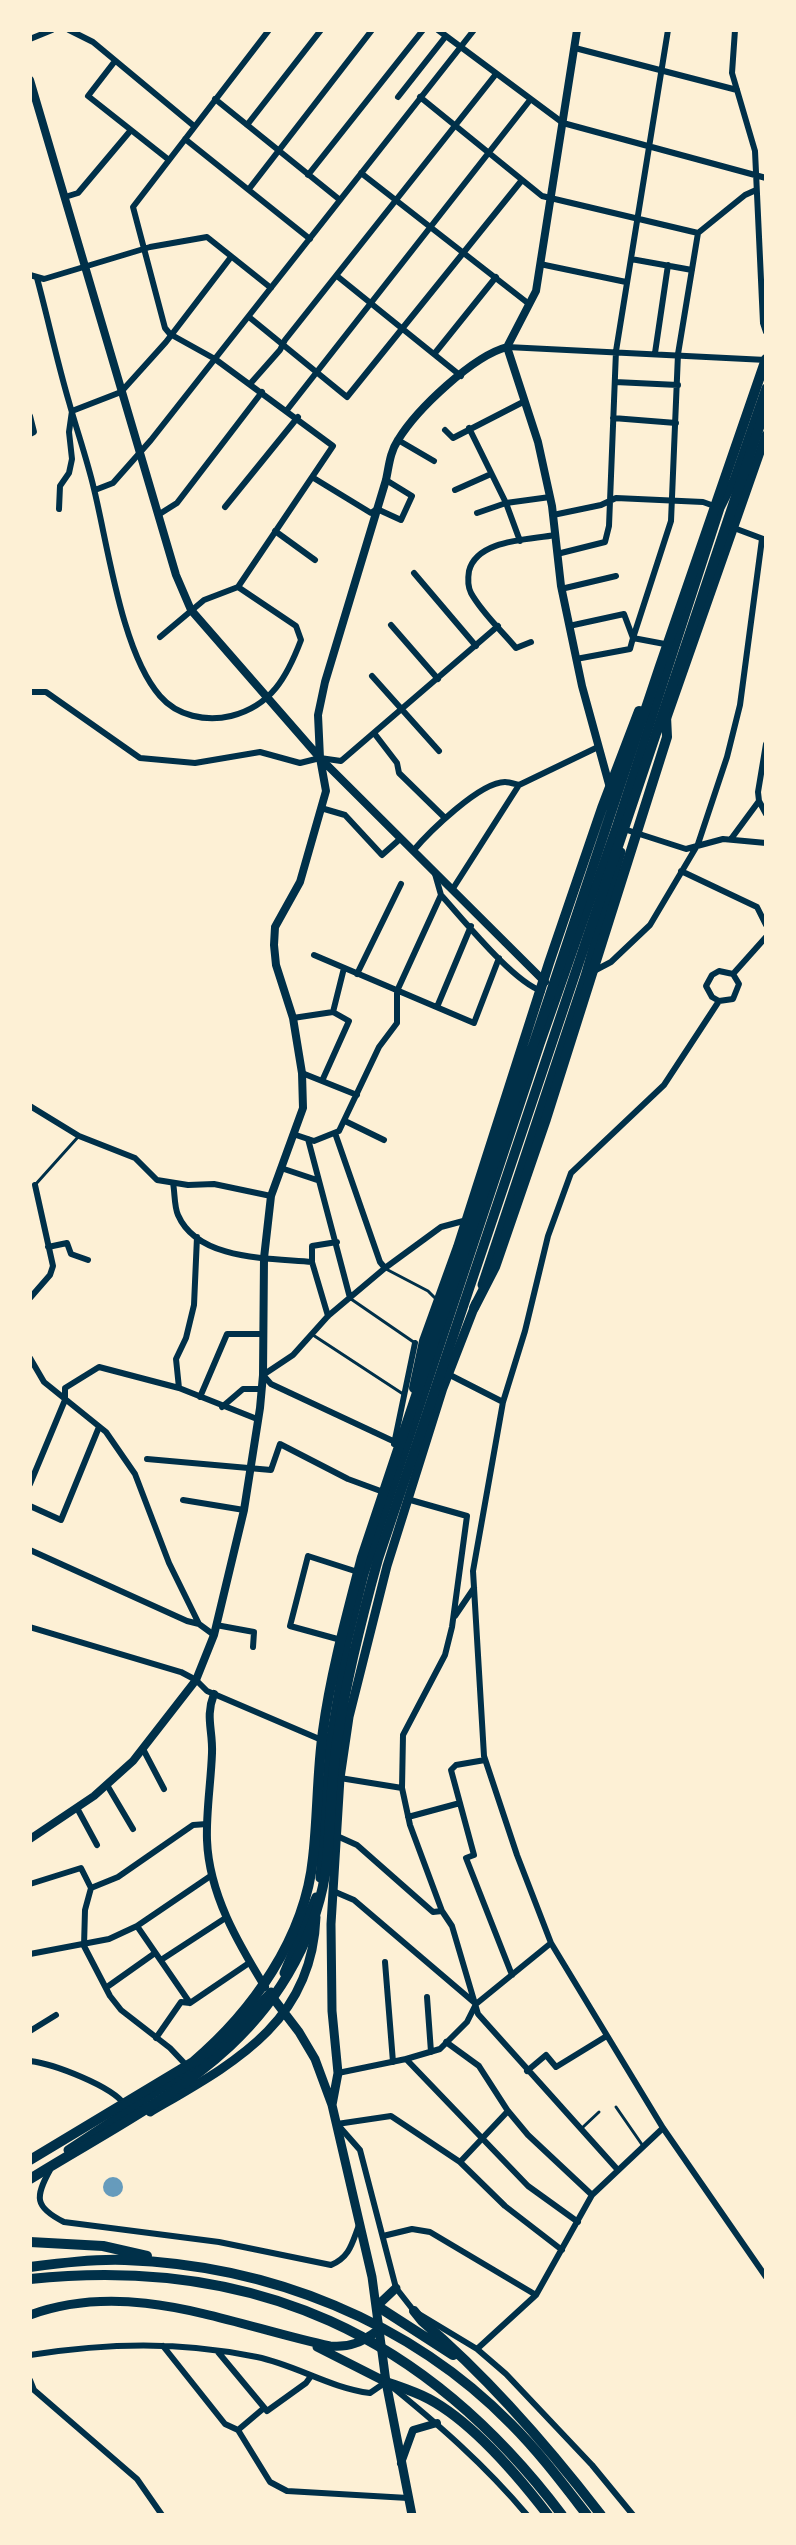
<!DOCTYPE html>
<html>
<head>
<meta charset="utf-8">
<style>
	body { margin:0 }
	#map { position:relative; width:796px; height:2545px; overflow:hidden; background:#fdf0d5; font-family:Quicksand,sans-serif }
	canvas { display:block }
	.frame { position:absolute; inset:0; border:32px solid #fdf0d5; pointer-events:none }
</style>
</head>
<body>
<div id="map">
<canvas width="796" height="2545"></canvas>
<div class="frame"></div>
</div>
<script>
const g = document.querySelector('canvas').getContext('2d');
g.lineJoin = 'round';
function fillPath(path, color) {
  g.fillStyle = color;
  g.fill(path, 'evenodd');
}
function stroke(path, color, width, dash) {
  g.strokeStyle = color;
  g.lineWidth = width;
  g.lineCap = dash ? 'butt' : 'round';
  g.setLineDash(dash || []);
  g.stroke(path);
}
fillPath(new Path2D(`
	M103 2187a10 10 0 1 1 20 0a10 10 0 1 1-20 0Z`), '#669bbc');
fillPath(new Path2D(`
	M30,2262L168,2264L309,2296L431,2359L513,2431L585,2515H573L551,2486L506,2440L425,2369L386,2343L332,2318L162,2276L72,2281L30,2287Z`), '#fdf0d5');
stroke(new Path2D(`
	M35,1185L78,1137
	M386,1269L428,1291L437,1300
	M351,1299L415,1343
	M313,1335L403,1394
	M616,2107L643,2146
	M582,2128L599,2112`), '#003049', 3);
stroke(new Path2D(`
	M69,30L93,42L194,126
	M438,30L563,123L766,178
	M735,30L732,73L755,151L763,323L766,332
	M30,39L52,30
	M575,48L737,90
	M115,61L88,96L169,160
	M398,97L446,36
	M420,97L542,196L698,233
	M215,99L340,200
	M247,125L321,30
	M185,139L310,239
	M361,173L529,304
	M308,175L423,30
	M249,189L372,30
	M65,197L78,193L131,130
	M631,259L692,270
	M540,264L626,282
	M30,275L44,279L150,247L207,237L271,288
	M337,276L461,376
	M37,278C48,319 57,361 69,402C77,431 87,459 94,489C108,546 122,653 160,696C177,716 206,722 231,716C271,706 287,677 301,640L296,626L238,587L204,600L160,637
	M249,317L347,397L522,180
	M507,347L766,360
	M435,353L496,277
	M655,353L668,265
	M615,382L678,385
	M250,384L280,350L285,340L496,74
	M287,410L530,100
	M30,416L34,432L30,434
	M613,418L676,423
	M469,428L506,503L520,541
	M445,430L453,438L525,401
	M398,440L434,461
	M312,477L371,513L377,509L401,520L412,496L386,480
	M95,490L113,483L151,440L474,30
	M455,490L491,474
	M225,507L298,417
	M59,509L60,486L69,473L72,459L69,432L72,411L121,392L166,342L231,257
	M477,513L506,503L550,497
	M158,515L177,503L262,392
	M553,515L601,505L616,498L703,502L717,507
	M734,528L766,540
	M275,531L315,560
	M557,554L605,542L609,526L616,351L668,30
	M414,573L476,646
	M238,587L333,446L215,359L170,334L165,328L133,207L269,30
	M561,589L616,576
	M391,625L438,679
	M569,626L624,614L633,638L630,649L576,659
	M633,638L671,521L678,354L698,233L745,195L756,190
	M633,638L670,645
	M531,642L516,648C502,631 482,613 471,593C468,587 468,577 469,571C477,539 530,540 555,535
	M372,676L439,751
	M30,692H46L140,758L195,763L260,752L300,763L320,758L341,761L498,626
	M374,733L397,763L399,773L445,818
	M759,801L766,814
	M321,808L345,815L382,855L400,839
	M627,830L686,849L723,839L766,843
	M731,839L759,801L758,792L766,744
	M413,851C429,832 480,782 505,782C509,782 515,784 519,785
	M681,871L757,907L766,925
	M435,874L441,895
	M452,890L519,785L598,747
	M314,955L474,1023L499,958
	M592,972L611,962L650,925L698,844L727,757L740,705L762,539
	M357,974L401,884
	M719,1001L733,999L739,984L733,974
	M437,1007L471,926
	M293,1018L333,1012L344,968
	M302,1073L357,1095
	M322,1081L349,1021L333,1012
	M30,1106L79,1136L135,1158L157,1180L188,1185L214,1184L271,1196
	M345,1121L384,1140
	M335,1133L380,1262L385,1268
	M293,1134L314,1141L339,1131L379,1047L397,1023V991L441,895C462,918 514,983 542,991
	M308,1139L350,1298
	M281,1168L317,1180
	M173,1183C175,1193 174,1206 178,1215C198,1261 270,1258 312,1262
	M48,1247L67,1243L71,1254L88,1260
	M30,1298L50,1275L53,1266L35,1185
	M328,1316L312,1262V1246L337,1242
	M30,1358L44,1382L106,1432L135,1474L169,1563L199,1624L214,1635
	M448,1374L503,1402L473,1571L484,1756L517,1855L551,1943L663,2128L766,2277
	M179,1388L176,1359L186,1338L194,1305L197,1237
	M200,1397L227,1334H263
	M503,1402L525,1331L548,1236L571,1173L664,1085L719,1001L712,997L706,986L712,975L719,971L733,974L766,937
	M222,1407L243,1389H261
	M393,1441L271,1384L263,1375L293,1355L328,1316L385,1268L441,1227L467,1220
	M394,1444L415,1343
	M147,1459L271,1470L280,1444L348,1479L386,1493
	M30,1484L65,1400V1388L99,1367L179,1388L257,1419
	M407,1499L467,1516L452,1627L445,1655L403,1735L402,1788L410,1825L442,1911L452,1926L478,2014L617,2169
	M183,1500L244,1510
	M30,1506L61,1520L99,1427
	M30,1550L187,1621L199,1624
	M455,1616L474,1588
	M216,1625L254,1632L253,1647
	M30,1627L181,1672L196,1680L207,1691L324,1741
	M341,1640L290,1626L308,1556L361,1573
	M143,1749L164,1789
	M485,1760L456,1765L451,1770L474,1855L466,1858L512,1975
	M340,1778L402,1788
	M107,1785L133,1829
	M77,1808L97,1845
	M408,1817L460,1803
	M337,1836L357,1845L433,1912L442,1911
	M30,1884L81,1868L91,1888
	M333,1891L354,1900L476,2004
	M137,1926L190,2003
	M30,1954L109,1939L137,1926L212,1875
	M161,1960L227,1917
	M385,1962L393,2062
	M107,1987L155,1953
	M427,1997L431,2052
	M30,2031L56,2015
	M156,2038L181,2002L190,2003L249,1963
	M446,2042L479,2066L508,2111L528,2135L592,2195
	M406,2059L528,2186L578,2222
	M30,2061C54,2064 112,2086 125,2105
	M188,2067L170,2048L121,2010L110,1996L84,1946L85,1910L91,1888L118,1877L193,1825L207,1824
	M527,2071L546,2055L556,2067L605,2037
	M338,2073L406,2059L440,2049L467,2022L476,2004L551,1943
	M337,2124L391,2116L460,2162L505,2206L562,2250
	M338,2125L360,2150L396,2288L414,2311L477,2349L506,2374L592,2465L633,2515
	M460,2162L508,2111
	M50,2170C35,2197 34,2207 64,2222L219,2242L331,2265C350,2257 352,2243 359,2225
	M383,2236L412,2229L430,2232L536,2295
	M163,2346L225,2424L238,2430L270,2482L287,2491L408,2498
	M477,2349L536,2295L592,2195L663,2128
	M218,2352L267,2411L306,2383L311,2376
	M30,2355C107,2343 180,2341 257,2357C296,2365 330,2388 370,2393L386,2382C437,2423 485,2465 527,2515
	M30,2380L34,2390L137,2479L162,2515
	M238,2430L264,2408`), '#003049', 6);
stroke(new Path2D(`
	M577,30L536,291L507,347L538,442L552,506L561,586L582,686L610,788
	M30,80L176,575L191,610L320,758L545,982
	M214,1694C205,1717 213,1730 212,1753C211,1782 206,1811 207,1840C209,1894 238,1943 265,1987
	M30,1839L94,1796L133,1761L196,1680L214,1635L244,1510L260,1408L263,1375L264,1258L271,1196L303,1108L302,1073L293,1018L276,965L274,945L275,927L300,882L326,791L320,758L318,715L325,682L386,480C389,466 390,452 398,440C417,409 473,356 507,347`), '#003049', 8);
stroke(new Path2D(`
	M401,2463L413,2430L437,2423`), '#003049', 8);
stroke(new Path2D(`
	M665,723L766,435
	M482,1285L585,976L621,852
	M320,1878L330,1743L347,1643L364,1574L540,1044L617,825L720,508L734,480L766,388
	M284,1973L316,1897
	M270,1994L299,2032L315,2059L332,2105L372,2277L386,2382L412,2515
	M332,2105L338,2073L332,2011L331,1924L340,1778L349,1717L387,1566L443,1388L476,1303
	M150,2112C232,2064 312,2024 316,1917
	M68,2150L212,2055L271,1992
	M377,2306L396,2288
	M30,2315C131,2278 231,2325 330,2346C349,2348 362,2342 377,2331
	M317,2347L386,2382`), '#003049', 9);
stroke(new Path2D(`
	M474,1308L495,1267L546,1119L667,737L666,716
	M414,1388L424,1341L458,1247L549,963L602,808L639,711
	M30,2160L193,2062C252,2012 305,1938 313,1858C318,1816 317,1773 323,1731C331,1672 347,1615 362,1557L660,666L766,359
	M30,2179C97,2137 172,2100 230,2046C281,1999 319,1932 327,1861C331,1819 331,1777 338,1735C347,1675 362,1617 378,1559L766,407
	M30,2242L103,2246L147,2256
	M30,2267C61,2263 93,2259 125,2260C269,2265 410,2321 511,2424C539,2452 563,2484 587,2515
	M30,2279C255,2255 427,2336 562,2515
	M377,2306L453,2355
	M414,2311L422,2321C489,2378 547,2445 601,2515
	M386,2382C400,2387 416,2392 429,2399C472,2422 518,2476 548,2515`), '#003049', 10);
</script>
</body>
</html>
